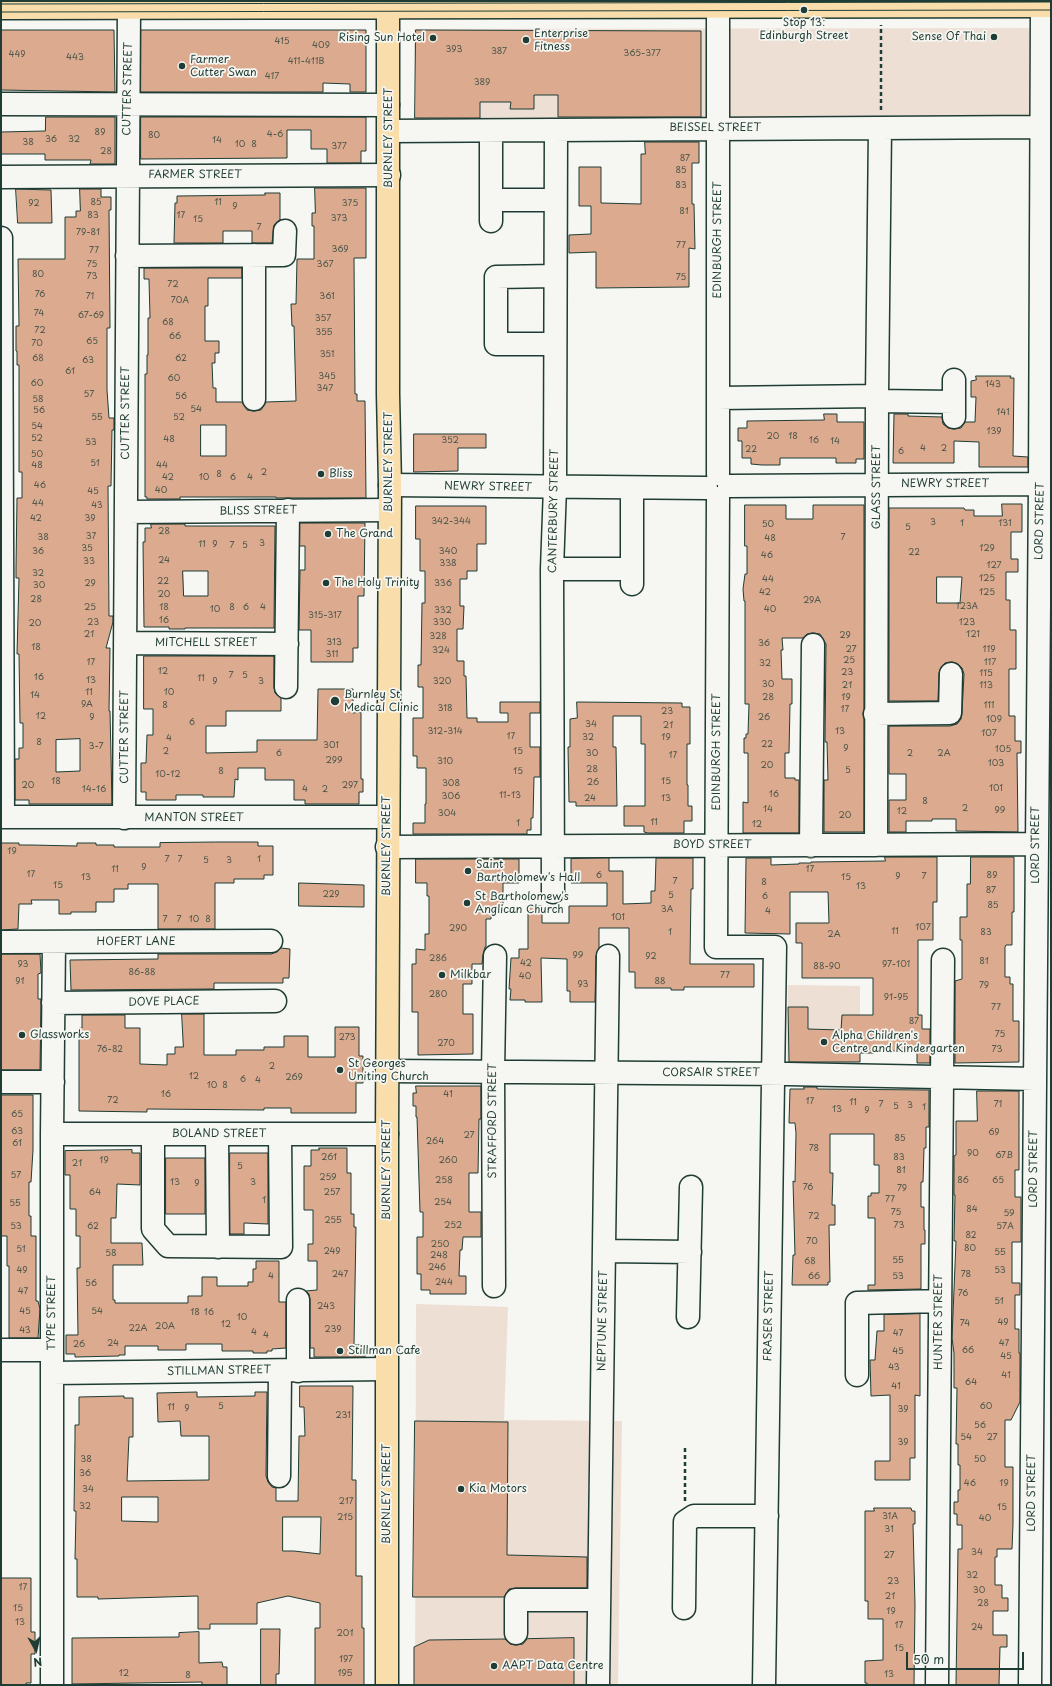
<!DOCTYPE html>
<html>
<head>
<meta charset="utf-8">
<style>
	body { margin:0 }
	#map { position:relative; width:1052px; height:1686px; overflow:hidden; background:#f6f6f2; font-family:"Playpen Sans",sans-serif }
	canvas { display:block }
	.frame { position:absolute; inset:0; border:2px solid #1f3d34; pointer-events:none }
	.north { position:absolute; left:16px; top:1630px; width:40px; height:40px; -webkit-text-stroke:3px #f6f6f2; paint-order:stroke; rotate:172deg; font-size:11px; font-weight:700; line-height:16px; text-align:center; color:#1f3d34 }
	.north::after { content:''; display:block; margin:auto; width:14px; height:18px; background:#1f3d34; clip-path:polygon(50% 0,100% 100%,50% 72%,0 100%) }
	.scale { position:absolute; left:906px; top:1652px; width:118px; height:18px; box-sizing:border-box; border:2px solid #1f3d34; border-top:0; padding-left:5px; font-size:12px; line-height:14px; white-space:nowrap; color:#1f3d34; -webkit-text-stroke:3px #f6f6f2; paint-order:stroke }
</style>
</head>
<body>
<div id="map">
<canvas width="1052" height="1686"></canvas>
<div class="frame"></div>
<div class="north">N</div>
<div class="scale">50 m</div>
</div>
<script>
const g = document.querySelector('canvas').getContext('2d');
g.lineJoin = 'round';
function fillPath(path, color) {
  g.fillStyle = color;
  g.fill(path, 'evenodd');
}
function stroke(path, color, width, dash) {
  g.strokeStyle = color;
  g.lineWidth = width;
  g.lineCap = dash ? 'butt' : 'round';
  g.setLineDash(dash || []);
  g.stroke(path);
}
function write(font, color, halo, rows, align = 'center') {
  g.font = font + ' "Playpen Sans",sans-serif';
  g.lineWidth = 3.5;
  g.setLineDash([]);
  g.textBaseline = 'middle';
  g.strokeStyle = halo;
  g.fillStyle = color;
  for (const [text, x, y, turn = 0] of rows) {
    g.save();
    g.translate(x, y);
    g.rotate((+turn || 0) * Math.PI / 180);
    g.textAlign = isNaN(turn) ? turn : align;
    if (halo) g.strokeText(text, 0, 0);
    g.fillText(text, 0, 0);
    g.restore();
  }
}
fillPath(new Path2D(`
	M1051,28L1031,99L1029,133L416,138L414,29Z
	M788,985L860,986V1062H787Z
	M416,1304L508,1307L504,1420L622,1421L618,1685H415Z`), '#eedfd4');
const building = new Path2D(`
	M1,30H114L115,92L1,90Z
	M141,30H366V92H350V84L323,83V92H141Z
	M416,30L701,31V117H558V95H534V109H510L511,102H480V118H415Z
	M46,117H115V164H90L91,160H45V154H1V132L45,131Z
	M141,117H366V151H361V163H327V149H311V130H287V158L141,159Z
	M645,142H699V163H692V204H694L695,249L689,248V287L596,288V252L569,253V235L591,234V206H579V167H601V203L641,204V154H645Z
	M315,188H366V258H354L355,394H357V401H365L366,498H276V497H180V499H147V497H145V374H147V355H148V318H150L149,279H144V268H242V278H208V306H205V341H219V353H215V363H212L213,388H216V402H242L247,410L254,411L261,410L266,402L296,401L294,326H292L291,304H296L297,259H314V226H312V213H315ZM201,425H226V456H201Z
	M16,189L51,190L52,223H18Z
	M80,189H101V197H111V210H109L110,328H107V390L109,418H114V430H112L111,486H108L109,616H113V622L106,648H110L109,711H110L112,804H29V800H15V759H19V748H23V723H20L19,654H17L19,578H16V568L17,498H22V472H19V365H17V351H16V326H19L18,259H65V217H76V211H80ZM80,739V771L56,772V740Z
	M265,193H280V220L274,225L272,243H252V231H223V243H174L175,203H177V196L265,195Z
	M976,376H1011L1010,378H1014L1013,456L1028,457V467H979V442L954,441V463H893L894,414H908V416L942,417L943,424L948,428L954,429L961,428L965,422H975L976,397H971V381L976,380Z
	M824,414H837V422H864V459H856V463H836V458H780V465H762L751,464V458H742V441H738V428H747V421L824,420Z
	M414,434H486V448H458V471L414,472Z
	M1002,504H1022V532H1011V559H1018V572H1006V600H1010V630H1016V669H1009V716H1015V741H1021V753H1017L1018,832L956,831V819H932V821H906V832H889V800H906V774H889V726H950L957,724L961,719L962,713L964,674L962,668L958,664L952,662L945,663L941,667L939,673L938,701H889V508H964L965,510H974V516H1002ZM937,577H962L960,603H937Z
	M745,505H786V519H813V505H864V709L863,714L864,719V832H824V780H828L827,742H825L826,644L820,634L813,633L807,634L803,638H782L783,650H781L782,679H792V704H790L789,753H785V778H795V780H799V833H743V802L748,803V753H744V738H746V734H748L749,704H745V601H744L743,589L745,574H747V546H745Z
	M416,506H486V544H477V571H467V579H460V606H464L463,629H457V661H464V676H466L467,718H477V722H508V713H500V702H540V713H530V747H540V777H534L533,818H531V830H527V834H413V823H425V804H426V768H417V756H413V718H423V687H418V665H421L422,603H425V571H420V539H416Z
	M300,523H365L364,596H358V648H353V662H311V630H299L300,570H305V546H300Z
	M151,524H185V526H275L274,628H185V629H169V627H144L143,542H145V528H151ZM183,571H208V596H184Z
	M144,656H274V687L275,693L281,698V711H226V726H206V753L257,752V740H317L318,689H353V713L361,712V779H363V792H359V804H305V800H294V780H265V768H238V780L235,779L234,797H203V795H176V800H146V792H141V763H146L147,735H153V709H144Z
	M577,702L682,703V707H690V744H687V785H688V806H692V821H684V833H648L644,832V826H624V806H645V744H641V716H613V747H616L617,806H576V802H569L568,747H570V719L577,718Z
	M216,842H258V846H273V875H264V879H234V883H215V929H158V884H128V889H114V902H96V912H71V914H59V900H31L32,904H19L18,929L1,930V843H19V845H31L77,846V843H96V845H114V847H160V843Z
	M885,857H937V902H933V940H918V1015H922V1029H930V1063H917V1051H874V1053H860V1062H789L788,1007H808V1029L841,1030L842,1015H873V978H802V943H796V923H829L828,892H790V934L745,933L746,858H771V865L799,864V863H811V862L885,861Z
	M971,857H1014V912H1012V945H1006L1005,947V977H1010V984H1013V1021H1019V1062L955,1063V981L962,979V940H960V917H967V884H970Z
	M609,858V871H623V904L651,903V891H655L656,858H693V889H691L690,964H754V987H684V990H671V988H635V972H629V928H599V948L596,956L595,1002H570V991H567V959L541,958L542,1002H525V1000H510L511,989H509L511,958H519V949H528V906H542V923H569V906H607V883H571V859Z
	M416,859H519V883H503V910H491V919H486V947H485L483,955L482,964H472V984H463V1014H473V1054L418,1055V1012H412V964H416V949L425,950V934H429V896H427V883H416Z
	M299,883L364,885V907L299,906Z
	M281,948L290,949L289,978H283V983H214V989L71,990L70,960L158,959V954H271L277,952Z
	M1,954H40L41,973L38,974V999H41L40,1070H1Z
	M182,1014H204V1055H236V1050H264V1047H284V1036H308V1057H335V1027H359V1056H363V1083H356V1113H291V1108H264V1110L147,1109V1112L79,1111V1028H82V1015H125V1028H140V1064L167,1065V1054H175V1047H183Z
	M416,1086H481V1119H479L478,1173H469V1212H481V1237H463L462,1250H460L459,1276H466V1294H430V1290H421V1274H417V1237H423V1212H420L417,1117H416V1106H413V1093H416Z
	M804,1087H817V1089L929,1090V1127H926V1148H924L923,1182H921V1207H924V1230H925V1244H921V1289L868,1290V1285H875V1218H868V1196H871V1193H879V1165H874V1134H830V1173H833L832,1205H835V1225H829L830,1282H828V1285H792L793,1255H795L793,1181L795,1182L796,1133L795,1123H789L790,1089H804Z
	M977,1091H1019V1170H1015V1197H1021V1242H1012V1283H1020V1295H1015V1329H1019V1353H1020V1402L1011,1420H1005V1467H1013V1524L1012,1549H997V1557H995V1585H1002V1598H1008V1611H993V1635H1007V1647H1000L999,1685H956L958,1549H962V1525H957V1514H954V1502H958V1490H960V1465H958V1444H956L957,1388H954V1353L952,1338L956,1241H954L955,1195H954V1156L956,1155V1121H977Z
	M1,1095H33V1150L31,1182H29V1216H31V1236H36V1301H38L40,1309L38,1338H9V1266H7V1236H1Z
	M319,1148H347V1173H351V1214H354V1227H356L354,1345H365V1357H314V1348H310V1300L309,1294L306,1291L317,1290V1261H308V1244H313V1210H304V1166H311V1150H319Z
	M132,1150V1153H140V1185L117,1184L116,1218H111V1243H142L143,1265H113V1300H115V1303H188V1296H202V1277H217V1286H248V1282H253V1269H256V1261H279V1302H286V1348L272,1349V1351H267V1353H253V1351H222V1344H186V1350H158V1346H125V1355H119V1356L75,1357V1354H66V1335H78L77,1268H80V1236H76V1209H70V1175H65V1151Z
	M230,1153H268V1224L244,1223V1234H230Z
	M166,1158H205V1214H166Z
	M920,1314V1396L915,1395V1458H910V1480H875V1461H890V1395L871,1396L870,1360H875L877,1331H884V1315Z
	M300,1386H353L352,1480H356V1576H362V1628H364V1685H315V1628H320V1603L288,1596L257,1603V1624H210V1629H198V1596L98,1599V1597H77V1559H75L76,1511H74L75,1437V1425H79V1397L124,1396V1398H133V1437H129L127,1481L209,1480V1436H181L180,1421L158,1422L157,1393L197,1392V1397L255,1396V1392H267L266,1476L268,1482L272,1487L276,1488V1501H298L299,1436H305L304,1407H300ZM122,1497H158V1522L122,1521ZM283,1517H321L320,1554L294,1551H283Z
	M415,1421L508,1422L507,1555L587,1557V1588H516L509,1589L504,1597H413Z
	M874,1508H911L912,1511H915V1524H913L915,1605L914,1685H867V1683H865V1661L883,1660V1619H868V1601H865V1511H874Z
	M1,1578H31V1632H35V1654H31V1683H26V1685H1Z
	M261,1629H280L279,1674H276V1685H261Z
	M199,1632V1663L222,1662L223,1667H227V1685H202V1682L72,1684V1638L179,1637V1633Z
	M574,1638V1685H414V1647L429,1640L505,1639L510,1644L516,1645L523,1644L527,1639Z`);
fillPath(building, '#dcaa8f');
stroke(building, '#1f3d34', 1);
const minor = new Path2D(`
	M1,104L388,105
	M389,131L1042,127
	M491,131V221
	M1,177L389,175
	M491,200H555
	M1,238L3,817
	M127,256L284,255L285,231
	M555,276L496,277V344H555
	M718,398L877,396
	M254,399V255
	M877,401L954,402
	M954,417V380
	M718,474V6
	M390,485L706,488
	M729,486L1040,484
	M632,488V584
	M718,498L716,947H775L764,1685
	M126,512L389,510
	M552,569H632
	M125,643L287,644
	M286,687L288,510
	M875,714L950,713L951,674
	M1,817H388
	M124,818L129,8
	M876,845L877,396L880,128
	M811,846L813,645
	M387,847L1036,844
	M553,892L552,569L555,487L556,130
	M1,942L271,941
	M53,1003L275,1001
	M387,1071L788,1074L1035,1079
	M1,1082H53
	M52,1134H387
	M217,1134L218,1247
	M153,1135V1229L168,1246L281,1247L280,1134
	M605,1251L690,1252
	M494,1286L493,1072L495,956
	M298,1300V1371
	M688,1317L691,1187
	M1,1350H52
	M52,1373L386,1369
	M857,1375V1303L940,1301
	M279,1476L280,1371
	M684,1608L685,1522L694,1516H767
	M516,1633V1600H599
	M52,1685V1134L54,942
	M598,1685L608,956
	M937,1685L943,960
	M1030,1685L1040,484L1042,6`);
const major = new Path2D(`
	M1,8L1051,6
	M387,1685V1134L390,485L388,394V7`);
stroke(minor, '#1f3d34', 25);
stroke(major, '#1f3d34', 25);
stroke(new Path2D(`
	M881,110V25
	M685,1501V1446`), '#1f3d34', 2.5, [4, 3]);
stroke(minor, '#f6f6f2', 22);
stroke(major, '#f9deab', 22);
stroke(new Path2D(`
	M1,4L1051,2
	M1,12L1051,10`), '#1f3d34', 1);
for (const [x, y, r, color] of [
	[804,10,4,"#1f3d34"],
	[994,37,4,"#1f3d34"],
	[433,38,4,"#1f3d34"],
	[526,40,4,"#1f3d34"],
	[182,66,4,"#1f3d34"],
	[321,474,4,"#1f3d34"],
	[328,534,4,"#1f3d34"],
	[326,583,4,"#1f3d34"],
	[335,701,5,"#1f3d34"],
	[468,871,4,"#1f3d34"],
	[467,903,4,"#1f3d34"],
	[442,975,4,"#1f3d34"],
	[22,1035,4,"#1f3d34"],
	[824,1042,4,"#1f3d34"],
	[340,1070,4,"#1f3d34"],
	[340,1351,4,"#1f3d34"],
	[461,1489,4,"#1f3d34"],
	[494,1666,4,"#1f3d34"]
]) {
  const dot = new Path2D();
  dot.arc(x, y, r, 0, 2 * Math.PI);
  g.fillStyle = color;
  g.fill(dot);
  stroke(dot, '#f6f6f2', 1.5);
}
write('9px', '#4e584b', null, [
	["415",282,42],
	["409",321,46],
	["393",454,50],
	["387",499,52],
	["365-377",642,54],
	["449",17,55],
	["443",75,58],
	["411-411B",306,62],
	["417",272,77],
	["389",482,83],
	["89",100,133],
	["4-6",275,135],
	["80",154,136],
	["36",51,140],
	["32",74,140],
	["14",217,141],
	["38",28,143],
	["10",240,145],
	["8",254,145],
	["377",339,147],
	["28",106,152],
	["87",685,159],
	["85",681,171],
	["83",681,186],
	["85",96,203],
	["11",218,203],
	["92",34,204],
	["375",350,204],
	["9",235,207],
	["81",684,212],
	["83",93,216],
	["17",181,216],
	["373",339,219],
	["15",198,220],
	["7",259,228],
	["79-81",88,233],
	["77",681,246],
	["369",340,250],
	["77",94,251],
	["75",92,265],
	["367",325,265],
	["80",38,275],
	["73",92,277],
	["75",681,278],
	["72",173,285],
	["76",40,295],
	["71",90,297],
	["361",327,297],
	["70A",180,301],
	["74",39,314],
	["67-69",91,316],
	["357",323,319],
	["68",168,323],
	["72",40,331],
	["355",324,333],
	["66",175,337],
	["65",92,342],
	["70",37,344],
	["351",327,355],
	["68",38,359],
	["62",181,359],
	["63",88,361],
	["61",70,372],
	["345",327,377],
	["60",174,379],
	["60",37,384],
	["143",993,385],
	["347",325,389],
	["57",89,395],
	["56",181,397],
	["58",38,400],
	["54",196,410],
	["56",39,411],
	["141",1003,413],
	["55",97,418],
	["52",179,418],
	["54",37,427],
	["139",994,432],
	["20",773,437],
	["18",793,437],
	["52",37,439],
	["48",169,440],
	["352",450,441],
	["16",814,441],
	["14",835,442],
	["53",91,443],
	["4",923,449],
	["2",944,449],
	["22",751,450],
	["6",901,452],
	["50",37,455],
	["51",95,464],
	["48",37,466],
	["44",162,466],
	["2",264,473],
	["8",219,475],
	["42",168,478],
	["10",204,478],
	["6",233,478],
	["4",250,478],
	["46",40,486],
	["40",161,491],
	["45",93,492],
	["44",38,504],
	["43",97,506],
	["42",36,519],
	["39",90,519],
	["342-344",451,522],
	["3",933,523],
	["1",962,524],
	["131",1005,524],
	["50",768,525],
	["5",908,528],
	["28",164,532],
	["37",91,537],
	["38",43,538],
	["7",843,538],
	["48",770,539],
	["3",262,544],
	["11",202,545],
	["9",215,545],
	["7",232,546],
	["5",245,546],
	["35",87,549],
	["129",987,549],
	["36",38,552],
	["340",448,552],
	["22",914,553],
	["46",767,556],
	["24",164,561],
	["33",89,562],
	["338",448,564],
	["127",994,566],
	["32",38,574],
	["125",987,579],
	["44",768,580],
	["22",163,582],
	["29",90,584],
	["336",443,584],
	["30",39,586],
	["42",765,593],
	["125",987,593],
	["20",164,595],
	["28",36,600],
	["29A",812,601],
	["123A",967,607],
	["25",90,608],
	["18",164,608],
	["8",232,608],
	["6",246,608],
	["4",263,608],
	["10",215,610],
	["40",770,610],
	["332",443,611],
	["315-317",325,616],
	["16",164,621],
	["23",93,623],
	["330",442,623],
	["123",967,623],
	["20",35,624],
	["21",89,635],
	["121",973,635],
	["29",845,636],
	["328",438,637],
	["313",334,643],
	["36",764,644],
	["18",36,648],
	["27",851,650],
	["119",989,650],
	["324",441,651],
	["311",332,655],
	["25",849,661],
	["17",91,663],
	["117",990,663],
	["32",765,664],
	["12",163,672],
	["23",847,673],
	["115",986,674],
	["7",231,676],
	["5",245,676],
	["16",39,678],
	["11",201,679],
	["13",91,681],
	["9",215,682],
	["3",261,682],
	["320",442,682],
	["30",768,685],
	["21",847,686],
	["113",986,686],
	["11",89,693],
	["10",169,693],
	["14",35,696],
	["28",768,698],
	["19",846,698],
	["9A",87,705],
	["8",165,706],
	["111",989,706],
	["318",445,709],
	["17",845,710],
	["23",667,712],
	["12",41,717],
	["9",92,718],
	["26",764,718],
	["109",994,720],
	["6",192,723],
	["34",591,725],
	["21",668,726],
	["312-314",445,732],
	["13",840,732],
	["107",989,734],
	["17",511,737],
	["32",588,738],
	["19",666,738],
	["4",169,739],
	["8",39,743],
	["22",767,745],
	["301",331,746],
	["3-7",96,747],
	["9",846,749],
	["105",1003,750],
	["2",166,752],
	["15",518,752],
	["6",279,754],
	["30",592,754],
	["2",910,754],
	["2A",944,754],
	["17",673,756],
	["299",334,761],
	["310",445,762],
	["103",996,764],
	["20",767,766],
	["28",592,770],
	["5",848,771],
	["8",221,772],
	["15",518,772],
	["10-12",168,775],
	["18",56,782],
	["15",666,782],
	["26",593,783],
	["308",451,784],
	["20",28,786],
	["297",350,786],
	["101",996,789],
	["14-16",94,790],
	["4",305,790],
	["2",325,790],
	["16",774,795],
	["11-13",510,796],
	["306",451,797],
	["24",590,799],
	["13",666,799],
	["8",925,802],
	["2",965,809],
	["14",768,810],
	["99",1000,811],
	["12",902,812],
	["304",447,814],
	["20",845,816],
	["11",654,823],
	["1",518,824],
	["12",757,825],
	["19",12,852],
	["7",167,860],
	["7",180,860],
	["1",259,860],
	["5",206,861],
	["3",229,861],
	["9",144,868],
	["11",115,870],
	["17",810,870],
	["17",31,875],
	["6",599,876],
	["89",992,876],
	["9",898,877],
	["7",924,877],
	["13",86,878],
	["15",846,878],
	["7",675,882],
	["8",764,883],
	["15",58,886],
	["13",861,887],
	["87",991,891],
	["229",331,895],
	["5",671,896],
	["6",765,897],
	["85",993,906],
	["3A",667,910],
	["4",768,912],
	["101",618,918],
	["7",165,920],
	["7",179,920],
	["10",194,920],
	["8",208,920],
	["107",923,928],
	["290",458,929],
	["11",895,932],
	["1",670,933],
	["83",986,933],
	["2A",834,935],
	["99",578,956],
	["92",651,957],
	["286",438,959],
	["81",984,962],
	["42",526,964],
	["93",23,965],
	["97-101",896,965],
	["88-90",827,967],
	["86-88",142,973],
	["77",725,976],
	["40",525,977],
	["91",20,982],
	["88",660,982],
	["93",583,985],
	["79",984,986],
	["280",438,995],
	["91-95",896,998],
	["77",996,1008],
	["87",914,1022],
	["75",1000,1035],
	["273",347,1038],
	["270",446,1044],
	["76-82",110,1050],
	["73",997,1050],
	["2",272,1067],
	["12",194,1077],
	["269",294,1078],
	["6",243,1080],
	["4",258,1081],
	["10",212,1086],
	["8",225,1086],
	["16",166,1095],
	["41",448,1095],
	["72",113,1101],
	["17",810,1102],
	["11",853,1103],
	["7",881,1105],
	["71",998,1105],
	["3",910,1106],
	["5",896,1107],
	["1",924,1108],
	["13",837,1110],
	["9",867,1111],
	["65",17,1115],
	["63",17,1132],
	["69",994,1133],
	["27",469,1136],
	["85",900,1139],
	["264",435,1142],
	["61",17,1144],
	["78",814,1149],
	["90",973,1154],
	["67B",1004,1156],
	["261",329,1158],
	["83",899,1158],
	["19",104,1161],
	["260",448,1161],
	["21",77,1164],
	["5",240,1167],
	["81",901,1171],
	["57",16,1176],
	["259",328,1178],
	["258",444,1181],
	["86",963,1181],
	["65",998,1181],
	["13",175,1183],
	["3",253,1183],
	["9",197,1184],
	["76",808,1188],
	["79",902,1189],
	["64",95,1193],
	["257",332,1193],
	["77",890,1200],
	["1",264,1201],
	["254",443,1203],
	["55",15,1204],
	["84",972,1210],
	["75",896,1213],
	["59",1009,1214],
	["72",814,1217],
	["255",333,1221],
	["252",453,1226],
	["73",899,1226],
	["53",16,1227],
	["62",93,1227],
	["57A",1005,1227],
	["82",971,1236],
	["70",812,1242],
	["250",440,1245],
	["80",970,1249],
	["51",21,1250],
	["249",332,1252],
	["55",1000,1253],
	["58",111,1254],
	["248",439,1256],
	["55",898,1261],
	["68",810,1262],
	["246",437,1268],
	["49",22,1271],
	["53",1000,1271],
	["247",340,1275],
	["78",966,1275],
	["4",271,1277],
	["66",814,1277],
	["53",898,1277],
	["244",444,1283],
	["56",91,1284],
	["47",23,1292],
	["76",963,1294],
	["51",999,1302],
	["243",326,1307],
	["45",25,1312],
	["54",97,1312],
	["18",195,1313],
	["16",209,1313],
	["10",242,1318],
	["49",1003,1323],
	["74",965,1324],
	["12",226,1325],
	["20A",165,1327],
	["22A",138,1329],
	["239",333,1330],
	["43",25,1331],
	["4",254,1333],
	["47",898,1334],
	["4",266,1336],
	["24",113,1344],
	["47",1004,1344],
	["26",79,1345],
	["66",968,1351],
	["45",898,1352],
	["45",1006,1357],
	["43",894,1368],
	["41",1006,1376],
	["64",971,1383],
	["41",896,1387],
	["5",221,1407],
	["60",986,1407],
	["11",171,1408],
	["9",187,1409],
	["39",903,1410],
	["231",343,1416],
	["56",980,1426],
	["54",966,1438],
	["27",992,1438],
	["39",903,1443],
	["38",86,1460],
	["50",980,1460],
	["36",85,1474],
	["46",970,1484],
	["19",1004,1484],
	["34",88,1490],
	["217",346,1502],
	["32",85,1507],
	["15",1002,1508],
	["31A",890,1517],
	["215",345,1518],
	["40",985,1519],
	["31",889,1530],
	["34",977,1553],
	["27",889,1556],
	["32",972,1576],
	["23",893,1582],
	["17",23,1588],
	["30",979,1591],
	["21",890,1597],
	["28",983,1604],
	["15",18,1609],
	["19",891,1612],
	["13",20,1623],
	["17",899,1626],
	["24",977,1628],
	["201",345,1634],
	["15",899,1649],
	["197",346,1660],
	["12",124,1674],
	["195",345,1674],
	["13",889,1675],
	["8",188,1676]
]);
write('11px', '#1f3d34', '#f6f6f2', [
	["Stop 13:",804,23,"center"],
	["Edinburgh Street",804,36,"center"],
	["Enterprise",534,34],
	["Fitness",534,47],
	["Sense Of Thai",986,37,"right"],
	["Rising Sun Hotel",425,38,"right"],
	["Farmer",190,60],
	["Cutter Swan",190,73],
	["Bliss",329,474],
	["The Grand",336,534],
	["The Holy Trinity",334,583],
	["Burnley St",344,695],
	["Medical Clinic",344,708],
	["Saint",476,865],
	["Bartholomew's Hall",476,878],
	["St Bartholomew's",475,897],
	["Anglican Church",475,910],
	["Milkbar",450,975],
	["Glassworks",30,1035],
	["Alpha Children's",832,1036],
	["Centre and Kindergarten",832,1049],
	["St Georges",348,1064],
	["Uniting Church",348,1077],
	["Stillman Cafe",348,1351],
	["Kia Motors",469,1489],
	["AAPT Data Centre",502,1666]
], 'left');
write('11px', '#1f3d34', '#f6f6f2', [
	["CUTTER STREET",128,89,-89],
	["BEISSEL STREET",715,128],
	["BURNLEY STREET",389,138,-90],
	["FARMER STREET",195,175],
	["EDINBURGH STREET",718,240,-90],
	["CUTTER STREET",126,413,-90],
	["BURNLEY STREET",389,462,-90],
	["NEWRY STREET",945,484],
	["NEWRY STREET",488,487,1],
	["GLASS STREET",877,487,-90],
	["BLISS STREET",258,511,-1],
	["CANTERBURY STREET",554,511,-89],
	["LORD STREET",1040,521,-89],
	["MITCHELL STREET",206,643],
	["CUTTER STREET",125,737,-90],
	["EDINBURGH STREET",717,752,-90],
	["MANTON STREET",194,818],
	["BOYD STREET",712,845],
	["LORD STREET",1036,845,-90],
	["BURNLEY STREET",387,846,-90],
	["HOFERT LANE",136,942],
	["DOVE PLACE",164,1002,-1],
	["CORSAIR STREET",711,1073],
	["STRAFFORD STREET",493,1121,-90],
	["BOLAND STREET",219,1134],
	["LORD STREET",1034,1169,-90],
	["BURNLEY STREET",387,1170,-90],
	["TYPE STREET",52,1313,-90],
	["FRASER STREET",769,1316,-89],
	["NEPTUNE STREET",603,1321,-89],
	["HUNTER STREET",939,1322,-90],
	["STILLMAN STREET",219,1371,-1],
	["LORD STREET",1032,1493,-90],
	["BURNLEY STREET",387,1494,-90]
]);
</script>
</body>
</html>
